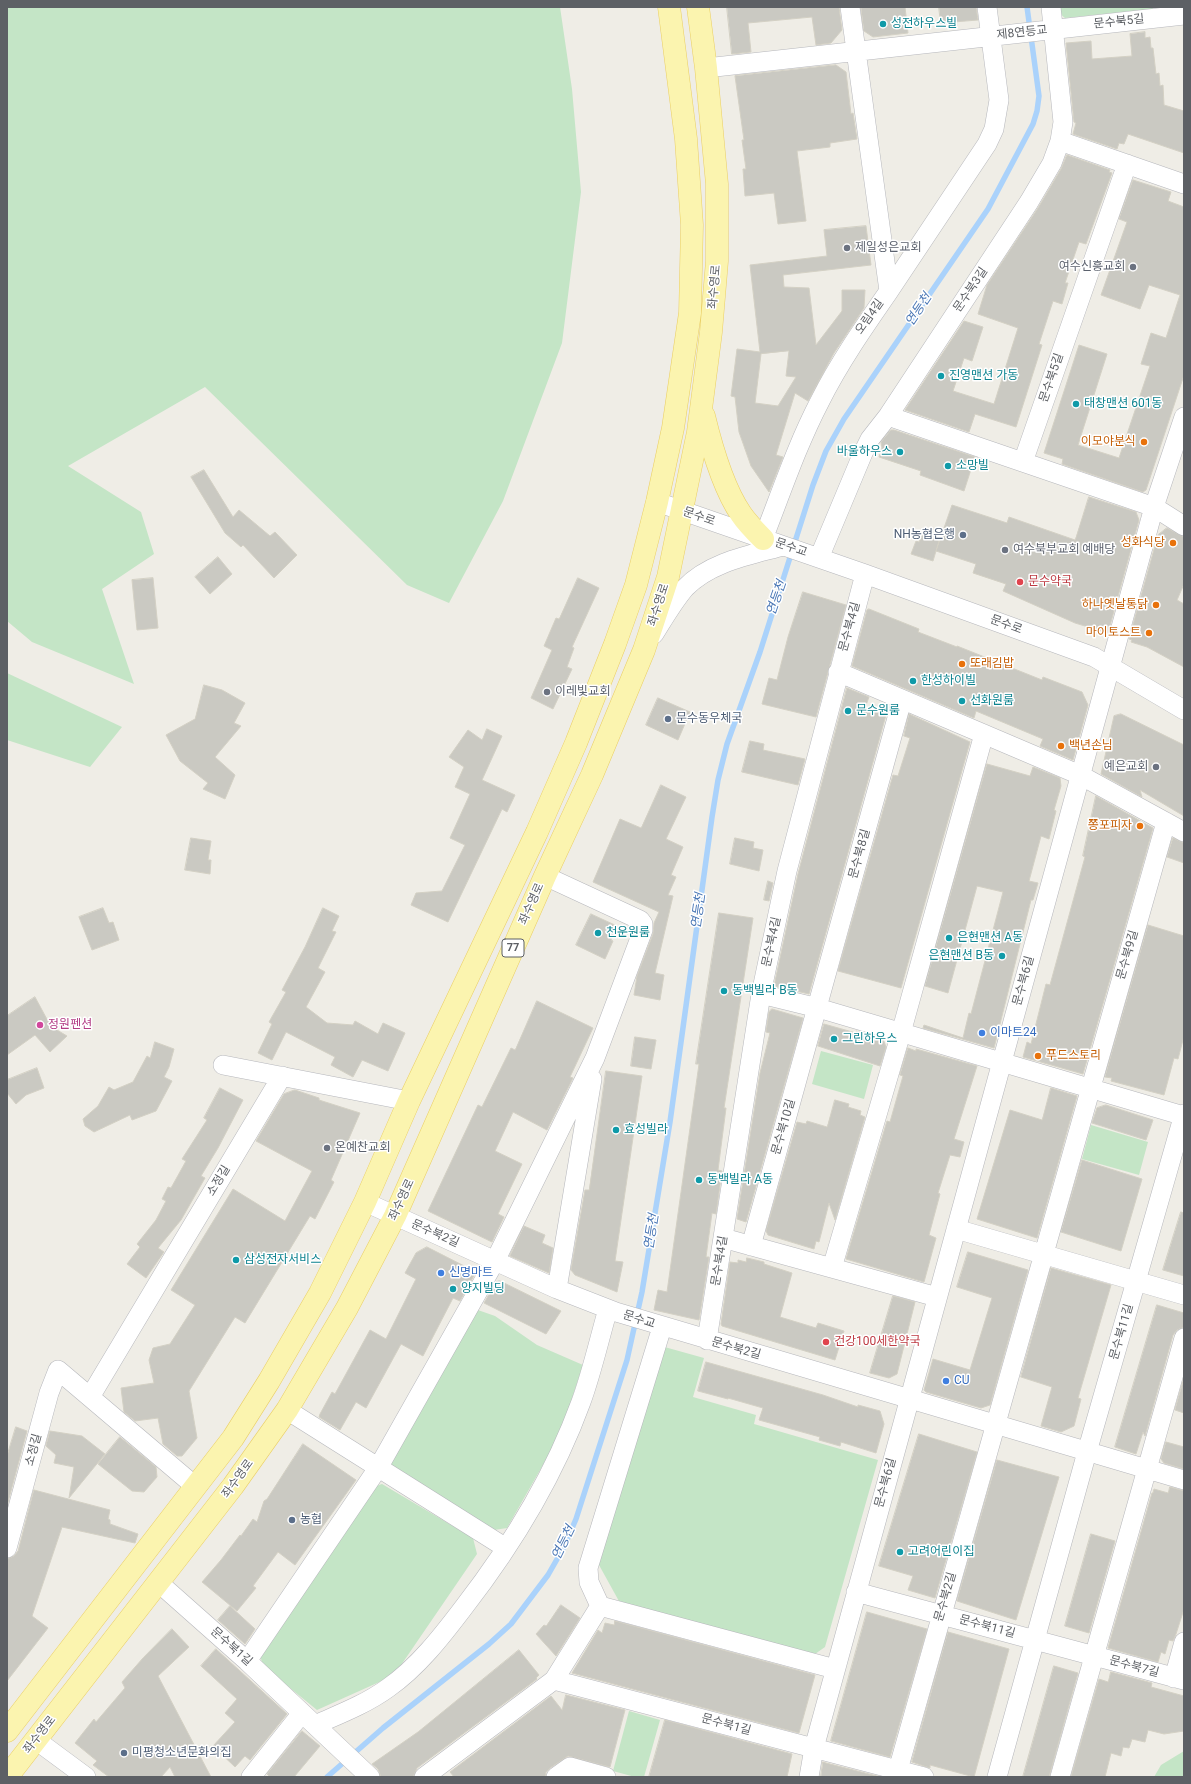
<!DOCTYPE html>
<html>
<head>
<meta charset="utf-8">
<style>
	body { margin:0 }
	#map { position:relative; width:1191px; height:1784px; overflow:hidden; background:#efede6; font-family:Roboto,sans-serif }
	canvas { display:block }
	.frame { position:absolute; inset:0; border:8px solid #5d6065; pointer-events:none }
</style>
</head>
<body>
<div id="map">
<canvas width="1191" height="1784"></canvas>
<div class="frame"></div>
</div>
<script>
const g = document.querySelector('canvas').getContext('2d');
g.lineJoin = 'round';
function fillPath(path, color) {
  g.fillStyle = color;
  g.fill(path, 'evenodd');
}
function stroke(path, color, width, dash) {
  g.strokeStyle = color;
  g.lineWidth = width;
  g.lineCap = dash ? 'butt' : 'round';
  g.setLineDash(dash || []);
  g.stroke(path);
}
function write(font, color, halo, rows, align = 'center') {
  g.font = font + ' Roboto,"Noto Sans KR",sans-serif';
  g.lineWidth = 3;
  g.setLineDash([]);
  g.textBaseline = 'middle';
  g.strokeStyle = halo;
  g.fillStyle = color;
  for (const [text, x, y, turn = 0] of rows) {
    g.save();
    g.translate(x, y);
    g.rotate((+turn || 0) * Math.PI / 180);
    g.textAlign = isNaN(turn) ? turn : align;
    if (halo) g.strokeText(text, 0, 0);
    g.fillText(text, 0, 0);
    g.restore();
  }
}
fillPath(new Path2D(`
	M7,7H560L572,89L581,192L562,343L503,501L449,603L407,585L205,387L68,466L141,512L154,554L102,589L134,684L32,642L7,621Z
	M1059,7H1153V9L1065,18L1059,13Z
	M7,673L122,727L90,767L7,740Z
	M821,1051L873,1065L864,1099L812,1084Z
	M1091,1125L1148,1142L1139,1175L1082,1159Z
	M475,1309L495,1316L537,1345L583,1365L560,1435L507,1528L494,1530L393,1470L389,1456Z
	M661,1346L704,1358L693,1397L756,1415L754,1424L878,1460L825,1647L815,1654L620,1603L599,1565Z
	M382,1484L473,1538L477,1554L397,1671L386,1679L317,1710L263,1666L260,1655L370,1488Z
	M629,1711L660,1720L644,1777H635L613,1771Z
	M1184,1751V1777H1154L1161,1765Z`), '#c4e5c6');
stroke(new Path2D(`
	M327,1777L383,1728L489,1644L511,1624L548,1575L564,1547L576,1519L627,1360L642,1292L670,1122L712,817L718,780L727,744L760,652L813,485L826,451L844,419L988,209L1033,124L1037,111L1039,96L1027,7`), '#aad2fb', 5.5);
const building = new Path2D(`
	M727,7H839L842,30L831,43L816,45L812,17L748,23L751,52L732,54Z
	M861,7H905L908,33L873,37L864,31Z
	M939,7H976L978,20L941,23Z
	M1145,32V38L1150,37L1151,48H1153L1156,74L1159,73L1160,86L1163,85L1164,105L1184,111V153L1128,134L1124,144L1119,143L1117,149L1073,134L1076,123L1074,122L1066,43L1091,41L1092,59L1132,56L1130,34Z
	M836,65L846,72L851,114L853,113L857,139L830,143V147L797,151L806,221L778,224L774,193L745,196L743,169H746L742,140H744L735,76Z
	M1067,155L1110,170L1109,172L1112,173L1086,244L1079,242L1065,283H1068L1062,304L1053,301L1039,344L1042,345L1016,427L975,414L969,432L905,410L964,321L983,327L972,361L964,358L953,391L994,404L1018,328L978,314L987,285L1038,208L1061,169Z
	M1133,180L1171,192L1168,201L1184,207V375L1146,490L1143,492L1062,464L1063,459L1044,453L1079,345L1107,354L1078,445L1119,458L1150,366L1141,364L1151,333L1166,338L1180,295L1149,285L1140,309L1101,295L1127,222L1119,219Z
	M866,226L871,265L783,275L784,287L809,288L816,345L842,311V290H865L864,308L834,353L808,401L795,393L776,455L783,457L769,492L751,466L739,432L735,397L731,396L737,349L760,352L750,265L827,256L824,230ZM789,351L786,376L796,377L778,406L755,403L761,354Z
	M891,430H894L975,457L964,491L920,475L921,471L879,457L882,448L881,442Z
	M204,470L233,517L239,510L270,536L275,532L297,555L274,578L243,545L241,547L225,533L191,477Z
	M1089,497L1136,512L1139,520L1108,633L1075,623L1003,591L1006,584L973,573L976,564L936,551L952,505L1007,523L1009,517L1075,540Z
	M1167,528L1184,537V584L1177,600L1184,604V667L1147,647L1131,642L1132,640L1129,639L1158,535Z
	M922,535L939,541L933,561L911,554L916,541L919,542Z
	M218,557L232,574L210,594L195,577Z
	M153,578L158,628L137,630L132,580Z
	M578,578L599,588L572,647L574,648L567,667L572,669L553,709L531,698L552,650L544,646L556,618L559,619Z
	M803,592L846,605L816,717L762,704L769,678L777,680L788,637Z
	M869,609L919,629L918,632L957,647V646L1042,680L1043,677L1082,692L1088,705L1073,760L1040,746L1043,739L976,711L974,718L852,666L867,610Z
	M204,685L222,690L245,703L234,723L241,726L215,757L235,775L225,799L203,789L208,783L180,761L166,735L195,719Z
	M847,688L869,697L865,708L886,715L809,994L774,986L798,874Z
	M658,698L690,712L678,740L646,725Z
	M909,714L970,742L901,988L838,971L893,775L898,776L910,738L904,736Z
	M1121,714L1184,745V816L1140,790L1142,797L1101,774L1114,716Z
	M487,729L502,736L482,780L515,795L507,812L502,809L448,922L411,905L416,893L442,891L465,845L450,838L470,794L455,787L464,767L449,757L468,730L482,740Z
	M750,741L764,744L763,750L805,759L798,785L742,772Z
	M987,764L1030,776L1033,767L1060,778L1061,786L1054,810L1056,811L1049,839L1041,836L1029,881L1038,883L1033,900H1031L994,1048L923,1028L924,1025L963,1038L969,1013L971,1014L1003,892L977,886L948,993L925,986Z
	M661,785L686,797L666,839L683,847L671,875L676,877L668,895L673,896L655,973L664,975L660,1000L634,995L637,976L653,934L654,923L659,912L593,882L620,819L641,828Z
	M1096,796L1153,828L1083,1074L1023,1057L1027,1042L1031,1044L1046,984L1050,985L1085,857L1083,856Z
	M191,838L211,841L208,860H211L210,874L185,870Z
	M735,838L754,842L753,848L763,850L759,871L730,864Z
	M1173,838L1184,843V863L1167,857Z
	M768,881L773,883L769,901L764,900Z
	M103,908L109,923L113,922L119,940L92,950L79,917Z
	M323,908L339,916L332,931L336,932L318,968L325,972L306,1007L327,1023L353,1025L355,1021L378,1034L383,1023L405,1033L388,1071L362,1060L353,1077L331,1065L335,1057L286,1032L272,1060L258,1053L272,1024L269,1022L286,992L282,990L305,947Z
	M719,913L753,918L724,1108H726L718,1170L722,1171L716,1214L712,1213L706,1257H709L699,1320L654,1310L658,1290L667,1292L699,1064H696Z
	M591,914L617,926L611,940L613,941L605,959L576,945Z
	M1148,925L1184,936V1036L1178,1059L1174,1058L1164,1095L1111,1081L1112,1078L1105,1077Z
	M35,997L49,1023L51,1021L57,1030L67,1036L50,1052L35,1035L7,1055V1016Z
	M537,1001L593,1028L570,1077L573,1078L547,1130L513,1112L495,1151L522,1164L498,1214L504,1217L492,1242L428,1211L478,1105L482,1107L511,1048L515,1050Z
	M772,1009L803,1018L746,1222L737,1219L760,1073L770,1033L766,1032L769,1012Z
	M824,1024L856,1033V1031L883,1039L886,1047L880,1066L818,1046Z
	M635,1037L656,1040L651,1069L631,1066Z
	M155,1042L174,1049L169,1067L164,1077L172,1081L156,1111L132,1120L130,1115L94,1132L85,1126L83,1119L98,1106L109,1087L114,1090L133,1082L147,1056L150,1058Z
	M908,1048L916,1051V1049L977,1066L954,1139L964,1142L960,1157L950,1155L938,1193L940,1194L929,1235L936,1238L924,1282L846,1259L887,1121L890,1122L903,1076L900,1075Z
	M37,1068L44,1088L26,1095L16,1104L7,1093V1080Z
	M606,1071L642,1076L615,1261L623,1262L617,1292L575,1275L571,1270L585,1190H589Z
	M220,1088L243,1100L218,1148L201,1176L205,1178L181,1220L158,1248L164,1252L146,1278L127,1264L140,1247L137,1244L156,1220L166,1201L162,1199L168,1187L171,1188L186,1161L182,1159L207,1120L204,1118Z
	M1051,1088L1077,1096L1037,1238L977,1219L1010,1110L1042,1120Z
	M295,1090L319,1098V1100L360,1113L331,1180L334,1182L315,1219L310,1216L245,1323L235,1317L189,1391L197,1438L182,1456H177L163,1444L158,1418L135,1421L124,1412L121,1388L154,1383L149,1360L153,1348L170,1344L195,1305L171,1290L233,1189L285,1221L312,1171L256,1141L284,1094Z
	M835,1100L849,1104L848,1107L861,1111L860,1115L865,1117L835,1220L829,1203L819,1242L816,1241L814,1249L768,1235L766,1231L797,1122L806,1124L807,1121L827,1127Z
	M1106,1105L1153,1120L1146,1140L1092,1123L1097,1108Z
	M1082,1160L1142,1179L1121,1251L1061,1232Z
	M1181,1212L1184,1213V1276L1163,1270Z
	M524,1226L545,1235L542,1243L553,1248L549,1273L510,1256Z
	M427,1247L476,1272L460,1301L453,1298L423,1356L401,1344L366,1408L356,1402L340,1430L319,1417L320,1414L332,1392L335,1394L370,1330L386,1339L416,1279L405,1273L416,1253Z
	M968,1252L1028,1270L990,1405L981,1408L926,1392L924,1390L933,1359L970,1370L992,1298L957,1287Z
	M747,1258L764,1262V1264L792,1273L780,1317L816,1328L818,1323L844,1331L835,1360L722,1326L721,1324L730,1262L738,1263V1260L746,1262Z
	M1051,1268L1111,1285L1078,1398L1081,1399L1074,1426L1061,1432L1041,1426L1052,1387L1021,1377Z
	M500,1281L561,1311L546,1334L484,1303L496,1282Z
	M893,1296L915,1302L897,1374L889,1378L870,1373Z
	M1157,1305L1184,1313V1327L1177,1330L1173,1335L1145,1436L1143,1432L1136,1454L1115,1447Z
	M706,1362L823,1395L858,1407V1405L880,1411L884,1424L876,1453L841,1442L840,1446L819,1440L820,1437L759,1420L763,1408L728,1398V1399L698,1391Z
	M1184,1378V1413L1175,1410Z
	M16,1427L27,1431L7,1506V1456Z
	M50,1431L82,1436L105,1454L69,1498L74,1467L54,1463L56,1455L46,1446Z
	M919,1434L977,1452L935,1598L908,1590L913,1576L879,1566Z
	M120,1437L156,1467L157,1477L144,1492L132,1491L98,1464Z
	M1166,1442L1184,1447V1469L1164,1463L1161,1459Z
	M303,1444L356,1480L295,1565L278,1552L253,1586L256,1588L237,1611L202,1582L221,1560L240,1535L241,1536L253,1519L257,1522L264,1501L267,1499Z
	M997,1460L1059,1477L1016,1620L957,1601Z
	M1170,1487L1184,1491V1609L1176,1634L1173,1641L1169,1640L1165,1654L1161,1652L1158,1662L1108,1648L1152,1493H1153L1154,1489L1168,1493Z
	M34,1490L110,1510L108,1519L110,1520V1524L138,1534L135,1543L62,1527L32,1616L48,1628L7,1681V1559L14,1556L18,1551Z
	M1091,1534L1115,1541L1089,1633L1065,1626Z
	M561,1605L580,1618L556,1656L536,1634L544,1625L546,1626Z
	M230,1606L255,1629L245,1644L218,1620Z
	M867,1612L927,1629L890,1757L831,1741Z
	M615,1621L815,1675L799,1733L572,1673L598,1630L602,1633L605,1623L614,1625Z
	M172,1629L189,1647L158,1676L211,1777H175L170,1767L161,1777H109L93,1765L97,1761L75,1743L94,1719L96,1722L125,1688L122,1682L143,1658Z
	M948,1632L1009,1649L974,1777L930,1765V1768L912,1762Z
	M216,1649L287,1714L250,1760L245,1756L235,1767L213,1746L235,1722L225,1713L237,1699L201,1666Z
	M519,1650L539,1675L536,1678L537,1679L417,1768L413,1777H381L378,1769L372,1764L418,1732Z
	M1054,1666L1078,1673L1049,1777H1023Z
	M1111,1672L1152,1683L1151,1687L1184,1696V1731L1164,1734L1148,1730L1145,1742L1132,1739L1129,1748L1123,1747L1121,1756L1111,1753L1105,1777H1071L1099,1679L1108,1682Z
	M566,1695L625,1710L610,1767L568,1756L550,1768L546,1772L545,1777H454L450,1772L551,1696L562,1710Z
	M665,1720L792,1754L787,1777H649Z
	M302,1731L320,1746L294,1777H270L267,1774Z
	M823,1762L826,1763L881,1777H821Z`);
fillPath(building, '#cac9c2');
stroke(building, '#d3d0c4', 1);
const minor = new Path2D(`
	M706,68L1184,15
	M1060,141L1184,184
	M889,291L987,144L994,129L999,100L987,7
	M888,416L1154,507L1184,526
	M1023,462L1127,164
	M657,502L865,574L1094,657L1184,710
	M763,539C781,493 797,445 820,401C839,363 864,327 889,291L850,7
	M819,558L863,453L870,439L888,416L1029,202L1052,163L1060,141L1063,122L1051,7
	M654,634C664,618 673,602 685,588C710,562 750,555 783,546
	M838,672L1080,775L1184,832
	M761,994L818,1008L1184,1116
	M223,1065L409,1101
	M365,1202L557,1289L616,1312L1184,1480
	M956,1229L1184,1295
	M723,1238L937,1297
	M751,1246L902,700
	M832,1268L901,1033L984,734
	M557,1289L592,1079
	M707,1340L761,994L787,871L865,574
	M90,1397L282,1076
	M287,1410L506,1548
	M7,1548L49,1393L58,1370L196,1487
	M159,1583L247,1661L370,1777
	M856,1592L1184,1680
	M600,1606L589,1582L588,1568L662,1327
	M600,1606L835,1669
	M247,1661L378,1468L495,1261L595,1058L643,930V924L640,920L545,876
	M1174,1678L1184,1642
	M554,1680L924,1777
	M315,1725C340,1714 366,1704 388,1688C418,1667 442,1636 464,1607C512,1545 554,1476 581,1402C592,1372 599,1340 608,1309
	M36,1740L86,1777
	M251,1777L302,1713
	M424,1777L554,1680L600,1606
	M556,1777L570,1767L606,1777
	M809,1777L814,1748L1154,507L1184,417
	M896,1777L1166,822
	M997,1777L1087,1452L1184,1114
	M1060,1777L1184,1338`);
const major = new Path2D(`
	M704,416C711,445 724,489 741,514C747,523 755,531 763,539
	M7,1731L233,1438L269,1381L320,1293L365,1202L409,1101L537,832L576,743L615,644L636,585L657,502L673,428L690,313L692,225L686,139L669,7
	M7,1777L233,1486L287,1410L347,1308L395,1216L545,876L592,775L644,650L668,577L698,432L711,332L717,261V184L706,68L698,7`);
stroke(minor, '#b6b7bc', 20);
stroke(major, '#eace63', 23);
stroke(minor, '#fff', 19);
stroke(major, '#fbf4af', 22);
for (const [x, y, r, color] of [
	[883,24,4,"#0f9aa8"],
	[847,248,4,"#6b7280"],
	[1133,267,4,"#6b7280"],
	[941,376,4,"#0f9aa8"],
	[1076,404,4,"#0f9aa8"],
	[1144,442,4,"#e8710a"],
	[900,452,4,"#0f9aa8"],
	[948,466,4,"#0f9aa8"],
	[963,535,4,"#5c6f8a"],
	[1173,543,4,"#e8710a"],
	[1005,550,4,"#6b7280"],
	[1020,582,4,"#e0444e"],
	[1156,605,4,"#e8710a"],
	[1149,633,4,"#e8710a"],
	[962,664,4,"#e8710a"],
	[913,681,4,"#0f9aa8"],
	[547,692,4,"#6b7280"],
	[962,701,4,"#0f9aa8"],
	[848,711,4,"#0f9aa8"],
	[668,719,4,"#5c6f8a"],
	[1061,746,4,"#e8710a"],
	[1156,767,4,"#6b7280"],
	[1140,826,4,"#e8710a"],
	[598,933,4,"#0f9aa8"],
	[949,938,4,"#0f9aa8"],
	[1002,956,4,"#0f9aa8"],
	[724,991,4,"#0f9aa8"],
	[40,1025,4,"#d1479c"],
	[982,1033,4,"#3f7fe0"],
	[834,1039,4,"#0f9aa8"],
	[1038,1056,4,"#e8710a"],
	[616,1130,4,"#0f9aa8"],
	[327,1148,4,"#6b7280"],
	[699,1180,4,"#0f9aa8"],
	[236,1260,4,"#0f9aa8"],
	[441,1273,4,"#3f7fe0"],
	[453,1289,4,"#0f9aa8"],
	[826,1342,4,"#e0444e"],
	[946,1381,4,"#3f7fe0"],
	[292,1520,4,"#5c6f8a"],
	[900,1552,4,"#0f9aa8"],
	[124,1753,4,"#5c6f8a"]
]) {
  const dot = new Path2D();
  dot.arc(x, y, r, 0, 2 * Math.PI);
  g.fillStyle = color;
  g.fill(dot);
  stroke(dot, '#fff', 1.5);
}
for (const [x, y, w] of [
	[513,948,22]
]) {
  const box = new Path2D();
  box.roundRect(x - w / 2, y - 9, w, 18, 3);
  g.fillStyle = '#fff';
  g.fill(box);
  stroke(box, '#5d6065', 1);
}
write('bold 11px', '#5d6065', null, [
	["77",513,948]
]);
write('12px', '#5d6065', '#fff', [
	["문수북5길",1119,22,-6],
	["제8연등교",1022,33,-6],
	["좌수영로",715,287,-85],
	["문수북3길",971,290,-56],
	["오림4길",870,317,-55],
	["문수북5길",1052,378,-71],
	["문수로",699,517,19],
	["문수교",791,548,19],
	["좌수영로",659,605,-72],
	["문수로",1006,625,20],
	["문수북4길",850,627,-75],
	["문수북8길",860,854,-75],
	["좌수영로",532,904,-66],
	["문수북4길",772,942,-78],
	["문수북9길",1128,955,-74],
	["문수북6길",1024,981,-75],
	["문수북10길",784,1127,-74],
	["소정길",219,1181,-59],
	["좌수영로",402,1200,-65],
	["문수북2길",435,1234,24],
	["문수북4길",720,1261,-81],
	["문수교",639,1320,18],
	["문수북11길",1122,1332,-74],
	["문수북2길",736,1349,16],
	["소정길",34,1450,-75],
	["좌수영로",238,1479,-54],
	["문수북6길",886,1483,-75],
	["문수북2길",946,1597,-74],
	["문수북11길",987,1627,15],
	["문수북1길",231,1647,42],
	["문수북7길",1134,1667,15],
	["문수북1길",726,1725,15],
	["좌수영로",40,1735,-52]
]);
write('12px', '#0d838f', '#fff', [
	["성전하우스빌",891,24],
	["진영맨션 가동",949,376],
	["태창맨션 601동",1084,404],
	["바울하우스",892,452,"right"],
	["소망빌",956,466],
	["한성하이빌",921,681],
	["선화원룸",970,701],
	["문수원룸",856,711],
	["천운원룸",606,933],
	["은현맨션 A동",957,938],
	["은현맨션 B동",994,956,"right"],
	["동백빌라 B동",732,991],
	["그린하우스",842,1039],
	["효성빌라",624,1130],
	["동백빌라 A동",707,1180],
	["삼성전자서비스",244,1260],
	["양지빌딩",461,1289],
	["고려어린이집",908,1552]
], 'left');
write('12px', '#5b616d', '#fff', [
	["제일성은교회",855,248],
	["여수신흥교회",1125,267,"right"],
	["여수북부교회 예배당",1013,550],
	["이레빛교회",555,692],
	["예은교회",1148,767,"right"],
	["온예찬교회",335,1148]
], 'left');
write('12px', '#c56008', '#fff', [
	["이모야분식",1136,442],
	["성화식당",1165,543],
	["하나옛날통닭",1148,605],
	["마이토스트",1141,633],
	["또래김밥",970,664,"left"],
	["백년손님",1069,746,"left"],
	["쫑포피자",1132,826],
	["푸드스토리",1046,1056,"left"]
], 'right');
write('12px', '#4e5e75', '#fff', [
	["NH농협은행",955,535,"right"],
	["문수동우체국",676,719],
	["농협",300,1520],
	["미평청소년문화의집",132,1753]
], 'left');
write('12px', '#be3a42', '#fff', [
	["문수약국",1028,582],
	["건강100세한약국",834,1342]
], 'left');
write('12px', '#b23c85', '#fff', [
	["정원펜션",48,1025]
], 'left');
write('12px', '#366cbe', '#fff', [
	["이마트24",990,1033],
	["신명마트",449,1273],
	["CU",954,1381]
], 'left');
write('italic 13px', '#4a77b5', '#fff', [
	["연등천",919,310,-56],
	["연등천",777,598,-71],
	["연등천",699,911,-82],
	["연등천",652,1232,-81],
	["연등천",564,1543,-64]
]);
</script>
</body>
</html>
